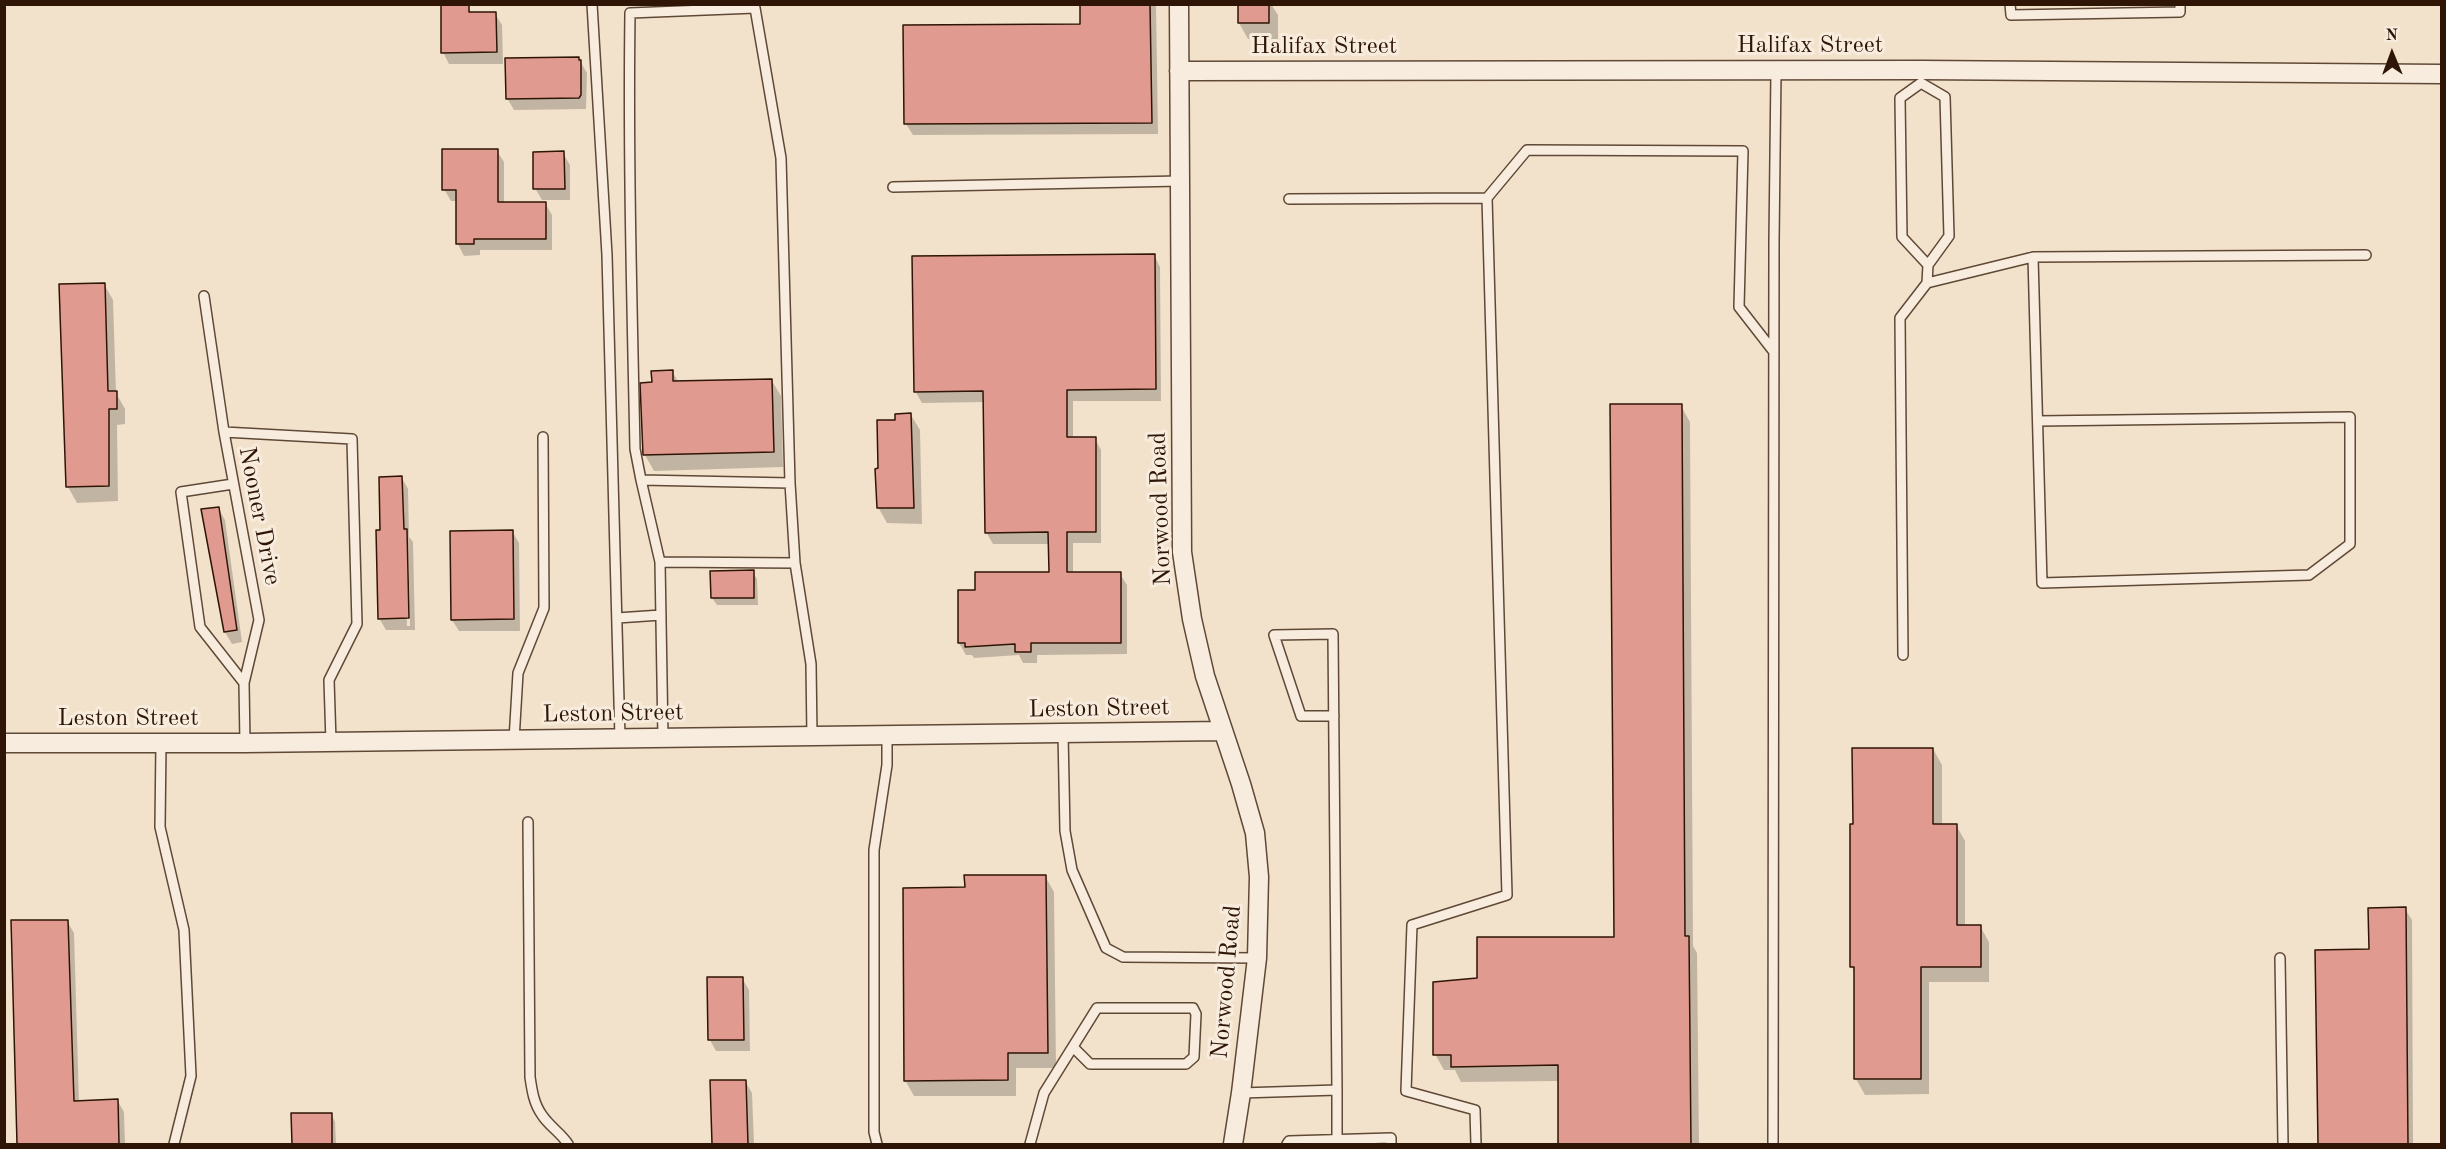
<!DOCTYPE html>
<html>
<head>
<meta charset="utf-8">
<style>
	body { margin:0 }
	#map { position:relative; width:2446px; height:1149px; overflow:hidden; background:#f3e2cb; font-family:"Old Standard TT",serif }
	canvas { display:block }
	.frame { position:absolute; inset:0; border:6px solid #2e1505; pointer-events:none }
	.north { position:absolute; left:2362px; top:24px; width:60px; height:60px; -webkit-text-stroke:4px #f7ecdd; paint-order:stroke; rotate:359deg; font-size:16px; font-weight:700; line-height:24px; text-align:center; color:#2e1505 }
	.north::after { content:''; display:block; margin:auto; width:21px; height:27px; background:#2e1505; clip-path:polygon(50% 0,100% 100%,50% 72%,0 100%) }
</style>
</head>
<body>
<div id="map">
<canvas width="2446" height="1149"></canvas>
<div class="frame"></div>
<div class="north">N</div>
</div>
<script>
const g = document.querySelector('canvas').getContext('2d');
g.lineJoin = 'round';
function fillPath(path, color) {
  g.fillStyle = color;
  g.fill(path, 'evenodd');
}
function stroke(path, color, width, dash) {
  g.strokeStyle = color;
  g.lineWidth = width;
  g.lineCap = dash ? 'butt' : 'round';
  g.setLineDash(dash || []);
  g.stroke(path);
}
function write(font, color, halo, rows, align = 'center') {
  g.font = font + ' "Old Standard TT",serif';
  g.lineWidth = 6;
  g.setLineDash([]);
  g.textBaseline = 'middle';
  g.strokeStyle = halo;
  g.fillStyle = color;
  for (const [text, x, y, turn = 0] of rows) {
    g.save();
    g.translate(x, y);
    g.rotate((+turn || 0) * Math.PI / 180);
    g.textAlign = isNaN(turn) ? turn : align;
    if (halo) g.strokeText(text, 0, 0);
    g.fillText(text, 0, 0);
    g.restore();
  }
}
fillPath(new Path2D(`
	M1082,4H1156L1158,134L913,135L906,124L1082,26Z
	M1239,4H1271L1278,15V39H1248L1239,23Z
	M468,6L472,14H495L502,25L503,64H449L443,52Z
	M580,61L587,73L586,109L514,110L507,98Z
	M497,151L504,162V204L545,203L552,215V250H480V255L464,256L458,244L457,201H451L444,189Z
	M563,153L570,165V200H542L535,188Z
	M1154,255L1160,267L1161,401H1073V438L1095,439L1101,450V543H1073V574H1120L1127,585V654L1037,655V663H1023L1019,655L974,658L972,655H966L959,643L977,592L1050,574V544H993L986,532L985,402L922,403L915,391Z
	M104,284L113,300L116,393L125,409V424L117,425L118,501L77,503L68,487L61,286Z
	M672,371L679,383L772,381L781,396L783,467L654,471L645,455L653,384Z
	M1681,406L1690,422L1693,946L1697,953L1699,1144H1560V1081L1461,1082L1455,1070H1444L1435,1054L1478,980L1615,939Z
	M911,415L920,430L922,524L887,523L878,507L880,470L896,421Z
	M402,478L408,489L409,537L413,542L415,630H386L379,618L382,532ZM405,531L408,534L410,626H407Z
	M218,508L225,520L242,642L232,644L225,632L202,510Z
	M512,531L519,543L520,631H459L452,620Z
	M753,572L757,579L758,605H717L712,598Z
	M1933,749L1942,765V825H1956L1965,841V926H1980L1989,942V982H1929V1094L1865,1095L1856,1079L1855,973L1852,967Z
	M1045,876L1054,892L1056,1068H1016V1096H914L905,1080L966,889Z
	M2405,909L2412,920L2413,1144H2319L2316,951H2370Z
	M67,921L74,933L79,1102L117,1100L124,1112L125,1144H19L13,922Z
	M742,978L749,990L750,1051H716L710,1040Z
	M712,1081H745L752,1093L754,1144H714Z
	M293,1114H331L335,1122L336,1144H294Z`), '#0003');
const building = new Path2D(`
	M1080,4H1150L1152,123L904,124L903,25L1080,24Z
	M1238,4H1269V23H1238Z
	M441,5H469V12H496L497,52L441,53Z
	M579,57V60H581V95L579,98L506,99L505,58Z
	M442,149H498V202H546V239H474V244H456V190H442Z
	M564,151L565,189H533V152Z
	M1155,254L1156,389L1067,390V437H1096V532H1067V572H1121V643H1031V652H1015V644L965,647V643H958V590H975V572H1049L1048,532L985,533L983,391L914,392L912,256Z
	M105,283L108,391H117V409H109V486L66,487L59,284Z
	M673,370V381L772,379L774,452L643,455L640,383L652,382L651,371Z
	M1610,404H1682L1685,936H1689L1691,1144H1558V1065L1451,1067V1055H1433V982L1477,978V937H1614Z
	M911,413L914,508H877L875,469L878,468L877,420H895V414Z
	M402,476L404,529H407L409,618L378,619L376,530H380L379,477Z
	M219,507L237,630L224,632L201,509Z
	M513,530L514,619L451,620L450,531Z
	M754,570V598H711L710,571Z
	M1852,748H1933V824H1957V925H1981V967H1921V1079H1854V967H1850V824H1853Z
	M964,875H1046L1048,1053H1008V1080L904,1081L903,888L965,887Z
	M2406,907L2408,1144H2318L2315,950L2369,949L2368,908Z
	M11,920H68L74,1101L118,1099L119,1144H17Z
	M707,977H743L744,1040H708Z
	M710,1080H746L748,1144H712Z
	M291,1113H332V1144H292Z`);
fillPath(building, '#e09a90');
stroke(building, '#2e1505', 1.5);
const lane = new Path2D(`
	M592,4L607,255L620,738
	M2010,4L2011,15L2180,12V4
	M1921,83L1900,98L1902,237L1928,265
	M893,187L1180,181
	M1487,198L1527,150L1743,151L1739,307L1774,352
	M1289,199L1487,198L1507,895L1412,925L1406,1091L1475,1110L1476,1144
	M2033,257L2042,583L2309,575L2350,544V417L2038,421
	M1927,283L2033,257L2366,255
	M204,296L224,432L259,620L244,683L245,743
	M224,432L352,439L357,624L329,680L331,742
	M641,480L635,449C632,304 628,159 630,13L755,8L781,158L790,483
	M233,484L181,492L200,627L244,683
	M660,562L795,563
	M617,618L661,615
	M1903,655L1900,318L1927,283L1928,265L1949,236L1945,97L1921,83
	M1334,716H1301L1274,635L1333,634L1337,1090
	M1063,733L1065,831L1072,870L1106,948L1123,957L1257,958
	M663,738L660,562L641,480L790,483L795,563L811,664L812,736
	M514,740L518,673L544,608L543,437
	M161,743L160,827L184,930L191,1076L174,1144
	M528,822L530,1077C532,1091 534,1104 542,1115C549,1126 561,1133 568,1144
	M2280,958L2283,1144
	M1241,1093L1337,1090V1144
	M877,1144L874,1132V850L887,765V735
	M1030,1144L1044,1093L1097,1008H1193L1196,1014L1194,1057L1186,1064H1090L1073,1047
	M1287,1144L1289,1141L1391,1138V1144
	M1773,1144L1774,241L1776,71`);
const street = new Path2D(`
	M1179,4L1182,552L1192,619L1205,676L1241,784L1255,833L1259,877L1257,958L1241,1093L1233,1144
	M1179,71L1921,70L2442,74
	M4,743H245L1223,731`);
stroke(lane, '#5f4836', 12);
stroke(street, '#5f4836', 21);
stroke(lane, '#f7ecdd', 9);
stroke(street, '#f7ecdd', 18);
write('24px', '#2e1505', '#f7ecdd', [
	["Halifax Street",1810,46],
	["Halifax Street",1324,47],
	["Norwood Road",1161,509,-92],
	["Nooner Drive",259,516,79],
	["Leston Street",1099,709,-1],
	["Leston Street",613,714,-1],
	["Leston Street",128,719],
	["Norwood Road",1227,982,-85]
]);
</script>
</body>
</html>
